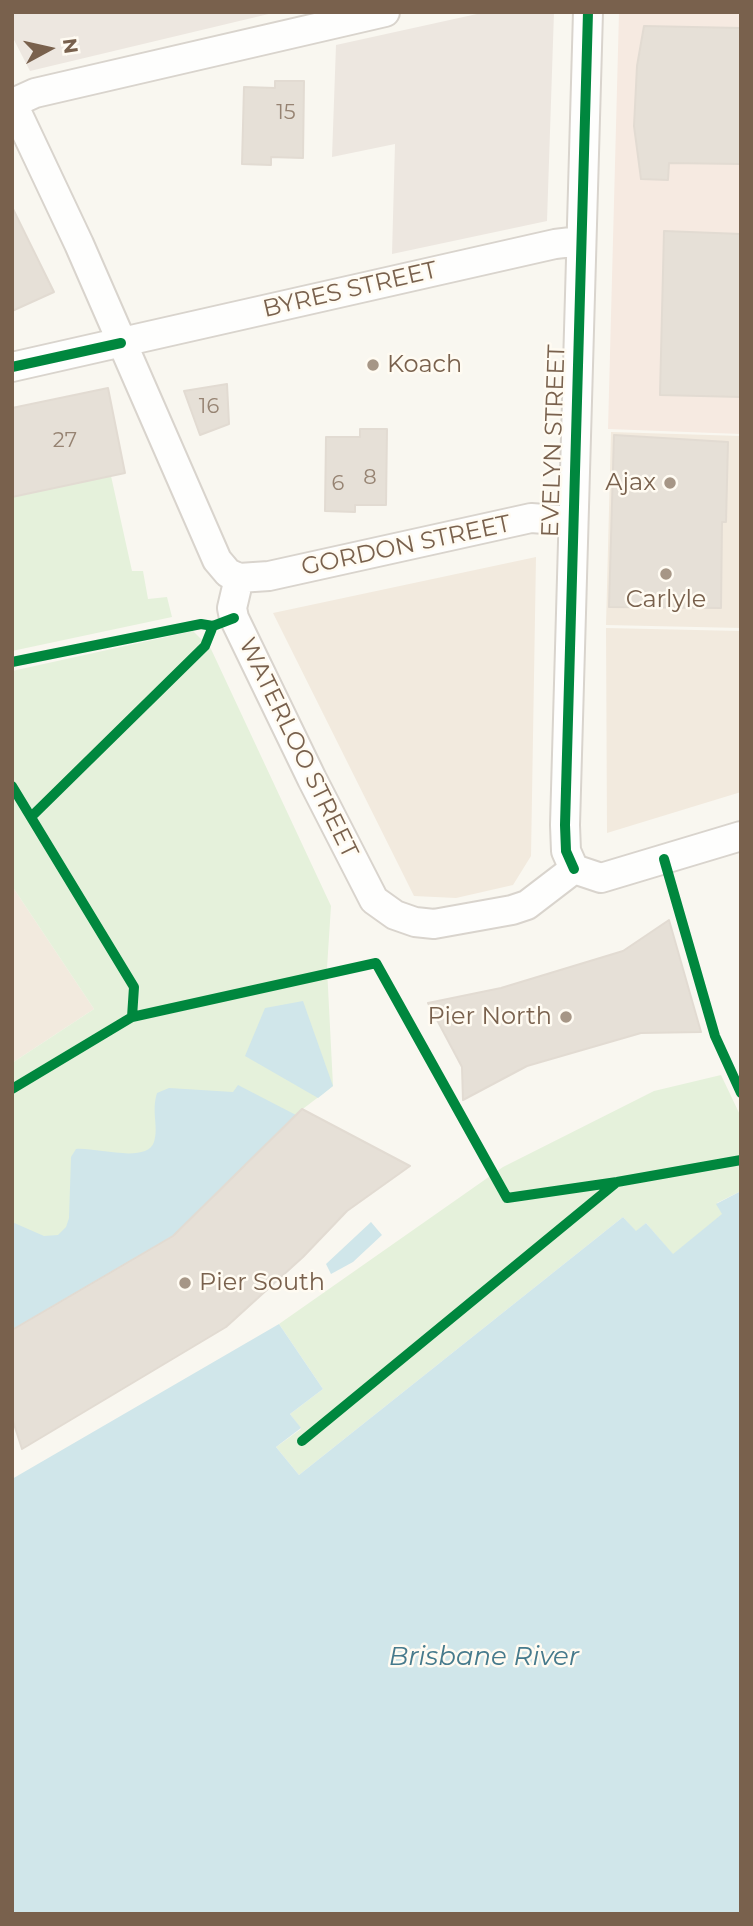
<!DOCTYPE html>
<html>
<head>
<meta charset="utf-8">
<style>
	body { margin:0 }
	#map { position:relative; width:753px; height:1926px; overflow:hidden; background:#f9f7f0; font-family:Montserrat,sans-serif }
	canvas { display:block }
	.frame { position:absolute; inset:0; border:14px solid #79614d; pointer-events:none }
	.north { position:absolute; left:14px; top:14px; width:70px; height:70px; -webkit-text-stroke:5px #fffbf2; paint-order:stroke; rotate:82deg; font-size:19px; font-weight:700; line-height:28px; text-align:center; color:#79614d }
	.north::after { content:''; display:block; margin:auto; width:24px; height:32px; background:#79614d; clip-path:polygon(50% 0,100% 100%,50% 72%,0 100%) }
</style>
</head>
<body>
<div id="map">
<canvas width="753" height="1926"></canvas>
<div class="frame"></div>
<div class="north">N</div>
</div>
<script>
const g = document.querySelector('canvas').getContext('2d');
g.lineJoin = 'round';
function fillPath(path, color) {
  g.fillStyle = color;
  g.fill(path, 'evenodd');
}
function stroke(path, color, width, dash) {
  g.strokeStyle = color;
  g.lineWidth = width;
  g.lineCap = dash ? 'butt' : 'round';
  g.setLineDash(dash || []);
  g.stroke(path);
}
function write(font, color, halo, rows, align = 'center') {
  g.font = font + ' Montserrat,sans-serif';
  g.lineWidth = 5;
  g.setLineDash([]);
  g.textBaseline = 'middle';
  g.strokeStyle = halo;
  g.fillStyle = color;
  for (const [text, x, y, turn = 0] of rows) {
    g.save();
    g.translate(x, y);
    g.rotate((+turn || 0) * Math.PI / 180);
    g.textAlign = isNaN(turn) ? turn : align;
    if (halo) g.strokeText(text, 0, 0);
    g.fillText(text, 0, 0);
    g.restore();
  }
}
fillPath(new Path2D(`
	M611,432L741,436V628L606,625Z
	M536,557L531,856L513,885L456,898L414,896L273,613Z
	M606,628L741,631V792L607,833Z
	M12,886L94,1009L12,1063Z`), '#f2eade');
fillPath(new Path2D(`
	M619,12H741V434L608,429Z`), '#f6eae1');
fillPath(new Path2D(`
	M12,12H277L30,71L12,36Z
	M486,12H554L547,221L392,254L395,144L332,157L336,45Z`), '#ede7e0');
fillPath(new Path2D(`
	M111,476L132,571H143L148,599L167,597L172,617L12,651V497Z
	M193,631L211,649L331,906L327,968L333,1086L12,1330V1063L94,1009L12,886V671Z
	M721,1075L741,1117V1191L717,1203L723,1214L673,1255L646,1223L636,1232L623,1217L299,1475L276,1447L301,1429L290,1414L323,1389L279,1324L503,1167L654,1091Z`), '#e5f1db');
fillPath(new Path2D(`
	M303,1001L333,1086L318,1098L245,1056L265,1008Z
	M238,1085L296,1115L173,1236L12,1330V1222L44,1236L58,1235L66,1227L69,1218L71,1157L76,1149C95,1147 147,1164 154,1142C159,1127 151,1112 157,1093L169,1088L233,1092Z
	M741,1191V1914H12V1479L279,1324L323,1389L290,1414L301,1428L276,1447L299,1475L623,1217L636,1231L646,1223L673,1254L722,1214L716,1204Z
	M371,1222L382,1235L353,1262L331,1274L326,1264Z`), '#d0e6ea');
const building = new Path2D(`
	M644,26L741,28V164L669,163L668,180L641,179L634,126L637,66Z
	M275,81H304L303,158L271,157V165L242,164L244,87L275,88Z
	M12,207L54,292L12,311Z
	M664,231L741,234V397L660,395Z
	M227,384L229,424L200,435L184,391Z
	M108,388L125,473L12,497V408Z
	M360,429H387L386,505H355V512L325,511L326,437H360Z
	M614,435L728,442L726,522H722L721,608L609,607Z
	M669,920L701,1032L641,1033L527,1066L463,1100L462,1067L428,1003L501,988L623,951Z
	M302,1109L410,1166L347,1211L303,1257L226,1327L22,1449L12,1418V1330L173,1236Z`);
fillPath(building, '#e6e0d7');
stroke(building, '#e2dbd2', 2);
const minor = new Path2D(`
	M12,102L79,244L217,560L228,573L239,578
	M13,103L35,93L385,12
	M12,367L555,244L580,241
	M239,578L232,608L234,618L312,779L374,900L395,915L415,922L434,924L512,910L527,905L574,869
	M239,578L269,576L531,518L573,521
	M574,869L566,851L565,825L588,12
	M574,869L601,878L741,836`);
stroke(minor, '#d9d4cd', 32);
stroke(minor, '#fefefd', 28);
stroke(new Path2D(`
	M12,367L121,343
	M12,662L201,624L213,626
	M12,786L134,987L132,1017
	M31,817L205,646L213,626L234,618
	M664,859L715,1036L741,1093
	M574,869L566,851L565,825L588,12
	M12,1089L132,1017L376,963L507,1198L617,1182L741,1160
	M302,1441L617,1182`), '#00873e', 10);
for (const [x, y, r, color] of [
	[373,365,7,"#a69686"],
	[670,483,7,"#a69686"],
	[666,574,7,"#a69686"],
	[566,1017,7,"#a69686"],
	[185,1283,7,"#a69686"]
]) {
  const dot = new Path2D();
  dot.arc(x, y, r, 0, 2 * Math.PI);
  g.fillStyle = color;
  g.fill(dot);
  stroke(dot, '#fffbf2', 2.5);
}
write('21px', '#968372', null, [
	["15",286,113],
	["16",209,407],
	["27",65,441],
	["8",370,478],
	["6",338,484]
]);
write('24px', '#79614d', '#fffbf2', [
	["BYRES STREET",350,290,-13],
	["EVELYN STREET",554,441,-88],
	["GORDON STREET",406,546,-12],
	["WATERLOO STREET",298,748,64]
]);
write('24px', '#79614d', '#fffbf2', [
	["Koach",387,365],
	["Ajax",656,483,"right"],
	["Carlyle",666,600,"center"],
	["Pier North",552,1017,"right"],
	["Pier South",199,1283]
], 'left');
write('italic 26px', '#467a8c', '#fffbf2', [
	["Brisbane River",484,1657]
]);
</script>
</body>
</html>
